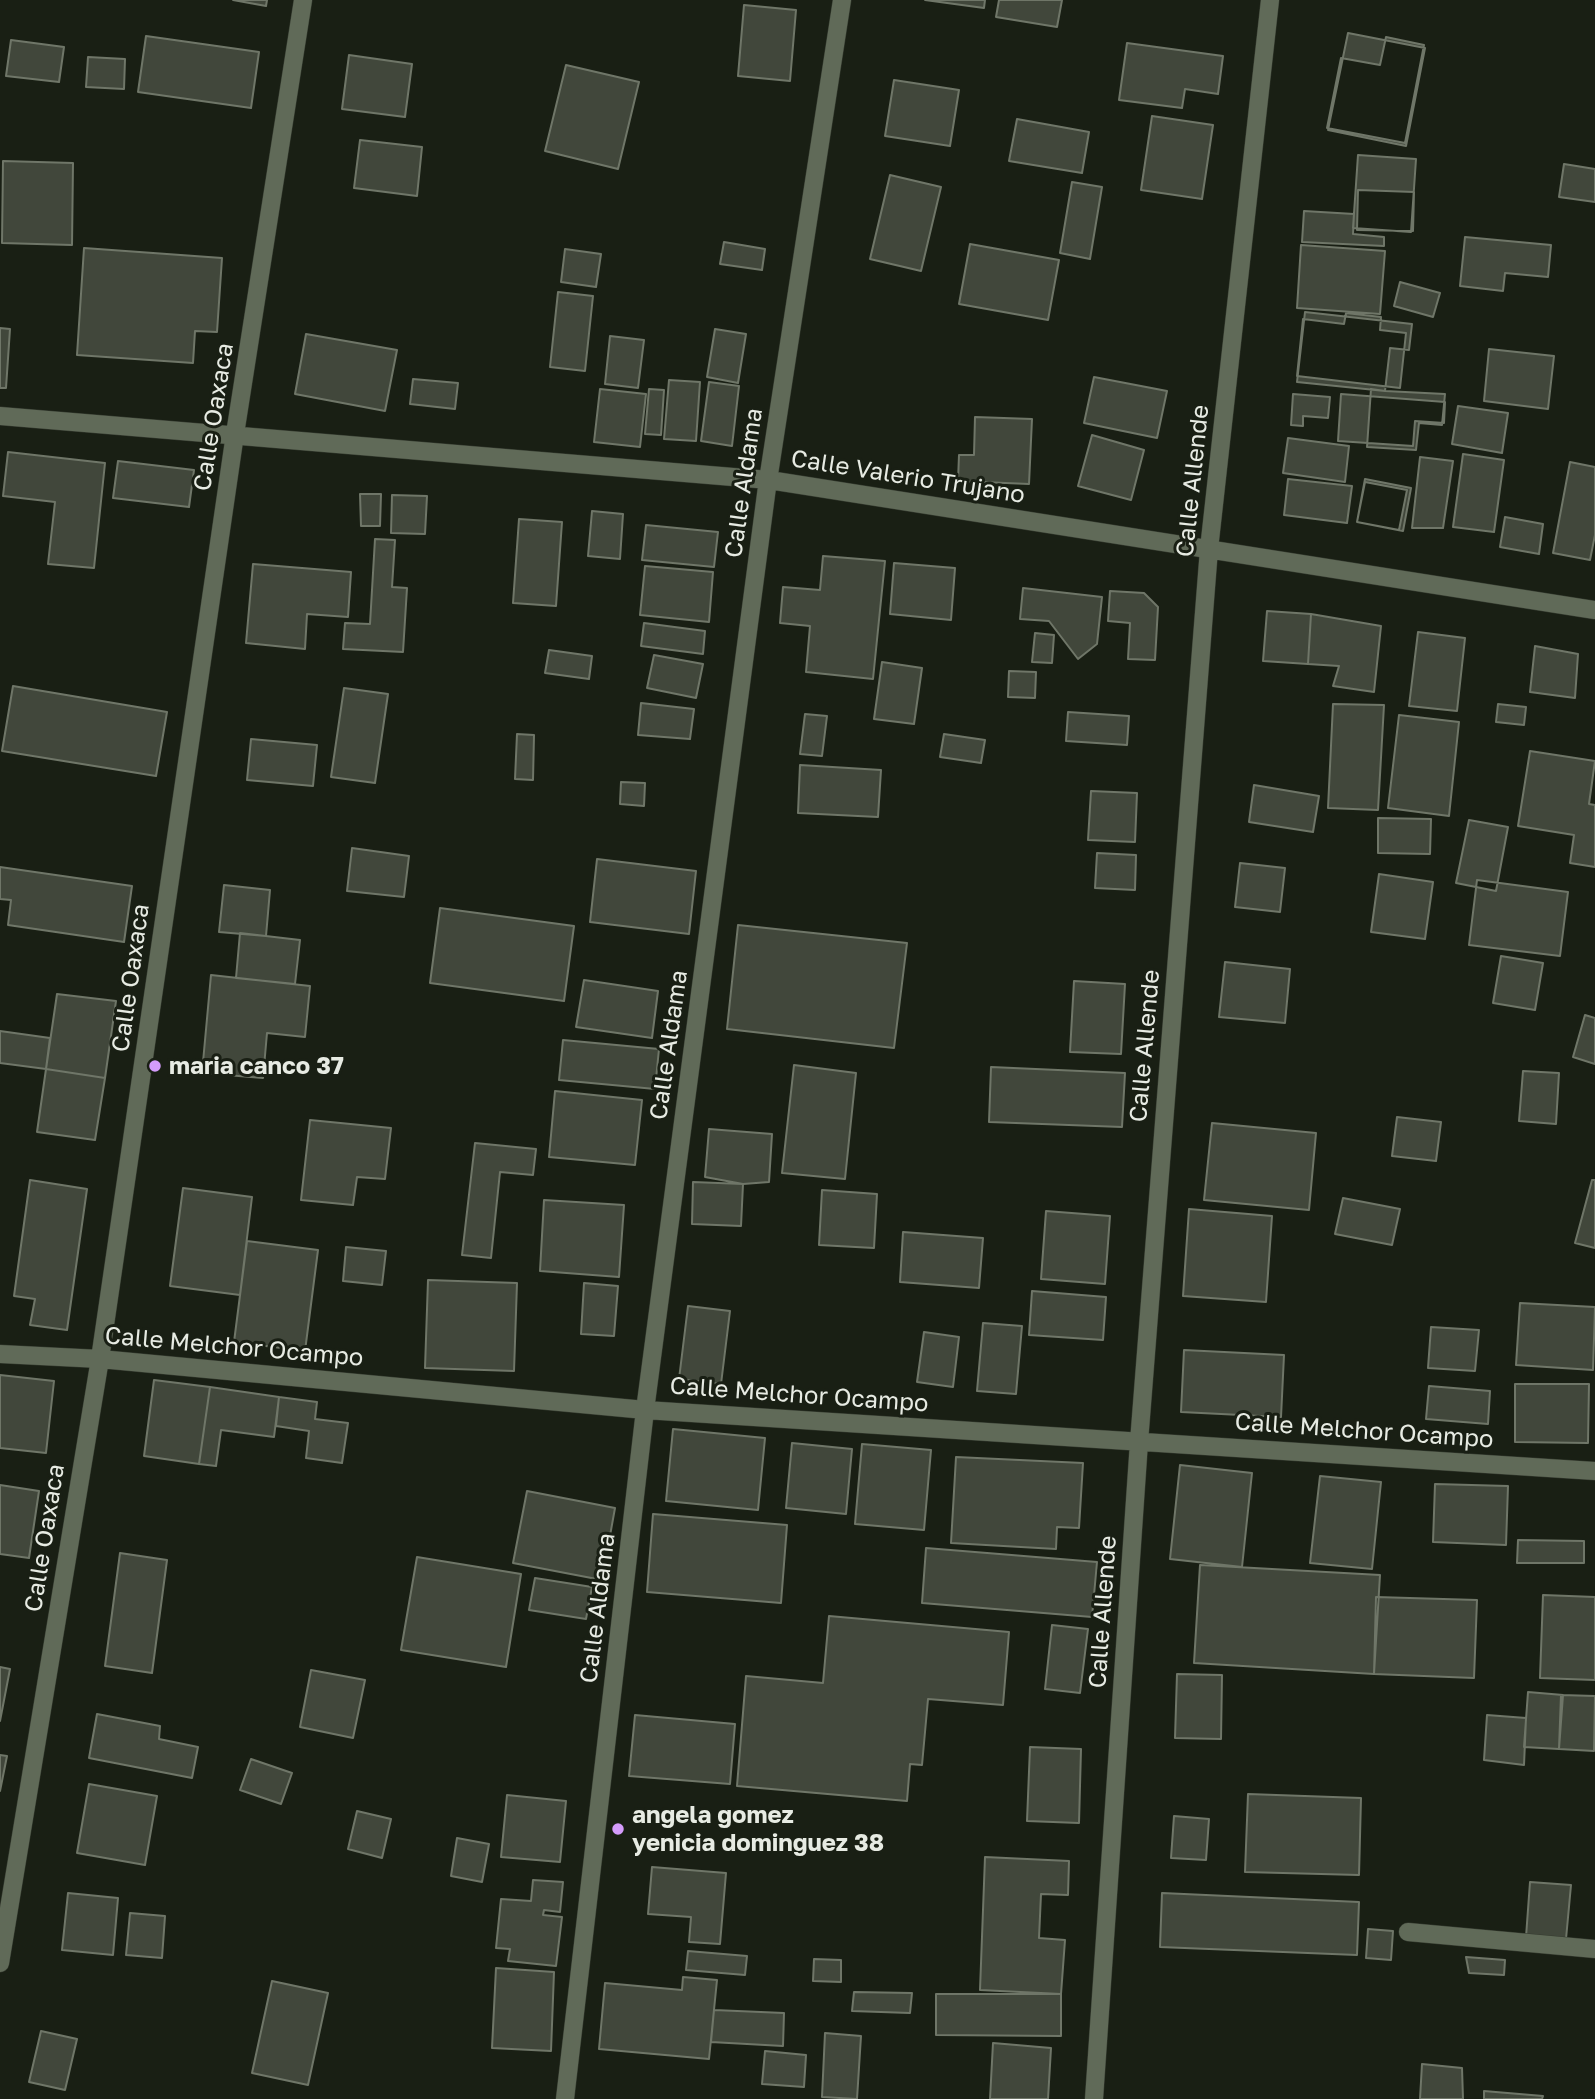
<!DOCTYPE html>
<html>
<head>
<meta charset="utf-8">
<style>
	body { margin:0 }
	canvas { display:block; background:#191f14 }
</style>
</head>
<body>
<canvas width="1595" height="2099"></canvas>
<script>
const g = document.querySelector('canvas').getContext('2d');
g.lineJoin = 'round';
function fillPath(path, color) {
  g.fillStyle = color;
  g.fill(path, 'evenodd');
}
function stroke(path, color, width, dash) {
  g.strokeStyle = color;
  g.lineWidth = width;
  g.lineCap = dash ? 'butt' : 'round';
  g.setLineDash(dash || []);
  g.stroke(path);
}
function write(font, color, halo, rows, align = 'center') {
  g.font = font + ' "Golos Text",sans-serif';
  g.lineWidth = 6;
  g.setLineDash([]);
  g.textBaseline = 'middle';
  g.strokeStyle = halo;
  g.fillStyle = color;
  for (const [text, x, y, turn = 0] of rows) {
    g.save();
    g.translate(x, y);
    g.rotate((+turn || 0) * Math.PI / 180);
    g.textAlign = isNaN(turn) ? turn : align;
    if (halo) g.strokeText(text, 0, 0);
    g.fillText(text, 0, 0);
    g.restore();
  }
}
const building = new Path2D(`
	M233,0H267L266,6Z
	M925,0H985L984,8Z
	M999,0H1062L1057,27L996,17Z
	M744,5L796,10L790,81L738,76Z
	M1348,33L1425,48L1406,146L1328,130Z
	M146,36L259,52L251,108L138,92Z
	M1386,37L1424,45L1405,143L1327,128L1341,58L1380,65Z
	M11,40L64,47L59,82L6,76Z
	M1127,43L1223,56L1218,94L1185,89L1182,108L1119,100Z
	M349,55L412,64L405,117L342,109Z
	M88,57L125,59L124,89L86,87Z
	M566,65L639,82L618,169L545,151Z
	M894,80L959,90L950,146L885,136Z
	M1152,116L1213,125L1202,199L1141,190Z
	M1017,119L1089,132L1082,173L1009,161Z
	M360,140L422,147L417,196L354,188Z
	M1358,155L1416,159L1411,232L1353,228Z
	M3,161L73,163L72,245L2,243Z
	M1564,164L1595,169V202L1559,197Z
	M890,175L941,187L921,271L870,259Z
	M1072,182L1102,187L1090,259L1060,253Z
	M1358,190L1414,192L1413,231L1357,230Z
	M1304,211L1354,214L1353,234L1384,237V246L1302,242Z
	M1465,237L1551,245L1548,277L1505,273L1503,291L1460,286Z
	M724,242L765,249L762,270L720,264Z
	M970,244L1059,260L1048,320L959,304Z
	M1301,245L1385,251L1380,314L1297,308Z
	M84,248L222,258L217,332L195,331L193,363L77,355Z
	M565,249L601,254L596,287L561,282Z
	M1400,282L1440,293L1433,317L1394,306Z
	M558,292L593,296L585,371L550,367Z
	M1305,312L1412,324L1409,350L1390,348L1385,391L1297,382Z
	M1346,313L1381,317L1380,330L1406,333L1400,388L1297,376L1303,319L1344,324Z
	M0,328L10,329L6,388H0Z
	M715,329L746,334L738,383L707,377Z
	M306,334L397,350L385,411L295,394Z
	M610,336L644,340L638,388L605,384Z
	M1489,349L1554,356L1548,409L1484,401Z
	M1094,377L1167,391L1157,438L1084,423Z
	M413,379L458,383L455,409L410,404Z
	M669,380L700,382L696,441L664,439Z
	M709,382L739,386L732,446L701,441Z
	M600,389L646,394L640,447L594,442Z
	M649,389L664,390L661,435L645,434Z
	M1371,389L1385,391L1445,394L1442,425L1419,423L1416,450L1367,447Z
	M1293,394L1330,397L1328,418L1303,416V426L1291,425Z
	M1341,394L1445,402L1444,423L1415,421L1413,446L1338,441Z
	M1458,406L1508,413L1502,453L1452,444Z
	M975,417L1032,419L1029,484L958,481L959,455H974Z
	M1092,435L1144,450L1131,500L1078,486Z
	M1288,438L1349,446L1345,482L1283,473Z
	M8,452L105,463L94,568L48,564L55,502L3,496Z
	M1463,454L1504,460L1494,532L1453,527Z
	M1420,457L1453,461L1443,528H1412Z
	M118,461L194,470L189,507L113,498Z
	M1570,462L1595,467V535L1590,560L1553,553Z
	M1288,479L1352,486L1347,523L1284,515Z
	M1365,479L1411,488L1403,531L1357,522Z
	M1365,482L1407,490L1399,530L1357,522Z
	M360,494H381L380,526H361Z
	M392,495L427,496L425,534L391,533Z
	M592,511L623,514L620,559L588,556Z
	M1505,517L1543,524L1539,554L1500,547Z
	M519,519L562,522L556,606L513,603Z
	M646,525L718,532L714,567L642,560Z
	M375,539L395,540L392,587L407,588L403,652L343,649L345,623L370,624Z
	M823,556L885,561L873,679L806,672L810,626L780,623L783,587L820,590Z
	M894,563L955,568L951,620L890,614Z
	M253,564L351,572L348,617L307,614L305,649L246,643Z
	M645,566L713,572L709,622L640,615Z
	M1023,588L1102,597L1097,644L1078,659L1049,621L1020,619Z
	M1110,591L1144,593L1158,607L1155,660L1128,659L1130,623L1108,621Z
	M1267,611L1311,614L1308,664L1263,661Z
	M1311,614L1381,626L1374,692L1333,686L1339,666L1308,664Z
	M644,623L705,631L703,654L641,646Z
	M1418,632L1465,638L1457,711L1409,706Z
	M1035,633L1054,635L1052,663L1032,662Z
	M1535,646L1578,654L1575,698L1530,692Z
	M549,650L592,656L589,679L545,673Z
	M654,655L703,664L696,698L647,688Z
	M882,662L922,668L914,724L874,719Z
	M1009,671L1036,672L1035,698L1008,697Z
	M13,686L167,712L156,776L2,751Z
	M344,688L388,694L375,783L331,777Z
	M641,703L694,709L690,739L638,735Z
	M1333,704L1384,705L1378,810L1328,808Z
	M1498,704L1526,707L1524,725L1496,722Z
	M1068,712L1129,716L1127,745L1066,741Z
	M805,714L827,716L822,756L800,754Z
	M1399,715L1459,722L1449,816L1388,808Z
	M517,734L534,735L533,780L515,779Z
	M944,734L985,740L981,763L940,757Z
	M251,739L317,745L313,786L247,780Z
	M1530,751L1595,761L1589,804L1595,805V867L1570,863L1574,835L1518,826Z
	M800,765L881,770L878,817L798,813Z
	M621,782L645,783L644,806L620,804Z
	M1254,785L1319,796L1313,832L1249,822Z
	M1091,791L1137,793L1135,842L1088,840Z
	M1378,818L1431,819L1430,854L1378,853Z
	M1469,820L1508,827L1496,891L1456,883Z
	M352,848L409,856L404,897L347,891Z
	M1097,853L1136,855L1135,890L1095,888Z
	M597,859L696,871L689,934L590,922Z
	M1240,863L1285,868L1280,912L1235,907Z
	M0,867L132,886L124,942L8,925L11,900L0,899Z
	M1379,874L1433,882L1425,939L1371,932Z
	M1477,880L1568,892L1560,956L1469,945Z
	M224,885L270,890L266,936L219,932Z
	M440,908L574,926L564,1001L430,983Z
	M738,925L907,943L894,1048L727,1029Z
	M240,933L300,940L295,984L236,978Z
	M1501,956L1543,963L1535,1010L1493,1003Z
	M1225,962L1290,969L1285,1023L1219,1017Z
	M211,975L310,986L305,1037L267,1033L263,1078L202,1073Z
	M584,980L658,991L652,1038L576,1027Z
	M1074,981L1125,984L1121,1054L1070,1052Z
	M57,994L116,1001L105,1078L46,1069Z
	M1585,1015L1595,1018V1064L1573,1057Z
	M0,1031L50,1038L46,1069L0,1063Z
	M563,1040L659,1049L655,1089L559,1080Z
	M794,1065L856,1073L845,1179L782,1173Z
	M991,1067L1125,1073L1122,1127L989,1122Z
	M46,1069L105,1078L95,1140L37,1132Z
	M1523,1071L1559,1073L1556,1124L1519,1121Z
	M555,1091L642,1100L635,1165L549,1157Z
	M1397,1117L1441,1122L1436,1161L1392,1156Z
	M310,1120L391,1128L385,1179L357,1177L353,1205L301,1200Z
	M1212,1123L1316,1133L1309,1210L1204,1200Z
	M709,1129L772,1134L769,1182L743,1184L705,1177Z
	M475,1143L536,1149L533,1175L500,1172L491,1258L462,1255Z
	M30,1180L87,1189L67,1330L30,1325L35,1299L14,1296Z
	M1592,1180H1595V1248L1575,1243Z
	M693,1182L743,1184L741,1226L692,1224Z
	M183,1188L252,1197L240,1295L170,1286Z
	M822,1190L877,1194L874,1248L819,1245Z
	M1343,1198L1400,1209L1392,1245L1335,1234Z
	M544,1200L624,1205L619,1277L540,1271Z
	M1189,1209L1272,1216L1266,1302L1183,1296Z
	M1046,1211L1110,1216L1105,1284L1041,1279Z
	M903,1232L983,1238L979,1288L900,1282Z
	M247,1241L318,1250L305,1351L234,1342Z
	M346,1247L386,1251L382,1285L343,1281Z
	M428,1280L517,1283L514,1371L425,1368Z
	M584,1283L618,1286L614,1336L581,1334Z
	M1032,1291L1106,1297L1103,1340L1029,1335Z
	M1520,1303L1595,1307L1593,1370L1516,1365Z
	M688,1306L730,1311L721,1384L679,1379Z
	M983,1323L1022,1326L1016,1394L977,1391Z
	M1431,1327L1479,1330L1475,1371L1428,1368Z
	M924,1332L959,1337L953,1387L917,1382Z
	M1184,1350L1284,1355L1281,1417L1181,1412Z
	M0,1375L54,1381L46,1453L0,1448Z
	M154,1380L210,1387L199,1464L144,1456Z
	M1515,1384H1589L1588,1443L1515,1442Z
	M1429,1386L1490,1391L1488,1424L1426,1419Z
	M210,1387L279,1397L274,1437L221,1430L216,1466L199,1464Z
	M279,1397L317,1402L315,1419L348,1423L342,1463L306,1458L309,1431L276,1426Z
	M673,1429L765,1438L758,1510L666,1501Z
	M792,1443L852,1449L846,1514L786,1508Z
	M862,1444L931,1450L924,1530L855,1524Z
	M956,1457L1083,1463L1079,1528L1057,1527L1056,1549L951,1543Z
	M1180,1465L1252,1473L1242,1567L1170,1559Z
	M1320,1476L1381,1482L1372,1569L1310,1563Z
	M1435,1484L1508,1486L1506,1545L1433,1542Z
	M0,1485L39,1491L29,1558L0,1554Z
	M527,1491L615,1508L602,1580L513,1563Z
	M653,1514L787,1525L781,1603L647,1592Z
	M1518,1540L1584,1541V1563H1517Z
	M926,1548L1097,1562L1092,1617L922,1603Z
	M120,1553L167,1560L152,1673L105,1666Z
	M417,1557L521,1574L506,1667L401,1650Z
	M1200,1565L1380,1575L1374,1674L1194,1663Z
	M535,1578L592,1587L586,1619L529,1610Z
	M1543,1595L1595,1597V1680L1540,1678Z
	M1376,1597L1477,1600L1474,1678L1374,1674Z
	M829,1616L1009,1632L1003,1705L928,1699L922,1765L910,1764L907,1801L737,1786L746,1676L823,1683Z
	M1052,1625L1088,1629L1080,1693L1045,1689Z
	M0,1667L10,1669L0,1721Z
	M311,1670L365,1680L353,1738L300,1727Z
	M1177,1674L1222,1675L1221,1739L1175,1738Z
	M1528,1692L1563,1695L1559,1749L1524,1747Z
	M1561,1695L1595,1696L1594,1751L1559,1749Z
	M97,1714L160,1726L159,1739L198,1747L192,1778L89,1758Z
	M635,1715L735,1724L730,1784L629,1776Z
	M1487,1715L1526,1718L1524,1765L1484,1760Z
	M1030,1747L1081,1749L1079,1823L1027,1821Z
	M0,1755L7,1756L0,1791Z
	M251,1759L292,1773L281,1804L240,1790Z
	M89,1784L157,1796L145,1865L77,1853Z
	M1248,1794L1361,1798L1359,1875L1245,1872Z
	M507,1795L566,1801L560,1862L501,1857Z
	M357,1811L391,1819L382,1858L348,1849Z
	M1174,1816L1209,1819L1206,1860L1171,1858Z
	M457,1838L489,1844L482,1882L451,1876Z
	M985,1857L1069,1861L1068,1895L1041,1894L1039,1938L1065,1940L1061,1994L980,1990Z
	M652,1867L726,1873L720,1944L689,1942L691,1917L648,1914Z
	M533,1880L563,1882L560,1912L544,1910L543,1915L562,1917L556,1966L508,1961L510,1949L496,1948L501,1899L531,1901Z
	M1530,1882L1571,1885L1566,1939L1526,1937Z
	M68,1893L118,1898L113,1955L62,1950Z
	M1162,1893L1359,1902L1357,1955L1160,1947Z
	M130,1913L165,1916L162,1958L126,1955Z
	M1368,1929L1393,1931L1391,1960L1366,1958Z
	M688,1951L747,1956L745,1975L686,1970Z
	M1466,1957L1505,1960L1504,1975L1469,1973Z
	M814,1959L841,1960V1982L813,1981Z
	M496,1968L554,1972L551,2051L492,2048Z
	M683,1977L717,1980L709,2059L599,2049L605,1983L682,1990Z
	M272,1981L328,1993L308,2085L252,2073Z
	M854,1992L912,1993L910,2013L852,2011Z
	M936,1994H1061V2036L936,2035Z
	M714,2010L784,2013L783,2046L711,2042Z
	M41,2031L77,2039L65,2090L29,2082Z
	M825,2033L861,2036L857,2099L822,2097Z
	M993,2043L1051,2048L1048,2099H990Z
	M765,2051L806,2055L804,2087L762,2084Z
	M1422,2064L1462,2068L1463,2099H1420Z
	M1484,2091L1543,2096L1542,2099H1484Z`);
fillPath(building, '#41473b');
stroke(building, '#6f7668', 2);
const street = new Path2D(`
	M0,416L769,480L1595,610
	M0,1354L100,1359L645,1410L1595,1471
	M1408,1932L1595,1949
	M0,1963L100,1359L235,434L303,0
	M565,2099L645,1410L767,487L842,0
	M1094,2099L1139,1442L1209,549L1270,0`);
stroke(street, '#363c31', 19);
stroke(street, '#606a58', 18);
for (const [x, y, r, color] of [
	[155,1066,7,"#d49cfb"],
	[618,1829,7,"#d49cfb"]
]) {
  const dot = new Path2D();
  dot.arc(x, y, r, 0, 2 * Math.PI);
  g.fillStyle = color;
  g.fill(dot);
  stroke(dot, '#191f14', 2.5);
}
write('24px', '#e7ebe3', '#191f14', [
	["Calle Oaxaca",214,417,-81],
	["Calle Valerio Trujano",908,477,9],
	["Calle Allende",1193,481,-84],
	["Calle Aldama",744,483,-82],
	["Calle Oaxaca",131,978,-82],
	["Calle Aldama",669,1045,-82],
	["Calle Allende",1145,1046,-85],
	["Calle Melchor Ocampo",234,1347,5],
	["Calle Melchor Ocampo",799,1395,4],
	["Calle Melchor Ocampo",1364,1431,4],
	["Calle Oaxaca",45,1538,-81],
	["Calle Aldama",598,1608,-83],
	["Calle Allende",1103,1612,-86]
]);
write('bold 24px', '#e7ebe3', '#191f14', [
	["maria canco 37",169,1066],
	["angela gomez",632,1815],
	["yenicia dominguez 38",632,1843]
], 'left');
</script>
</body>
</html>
